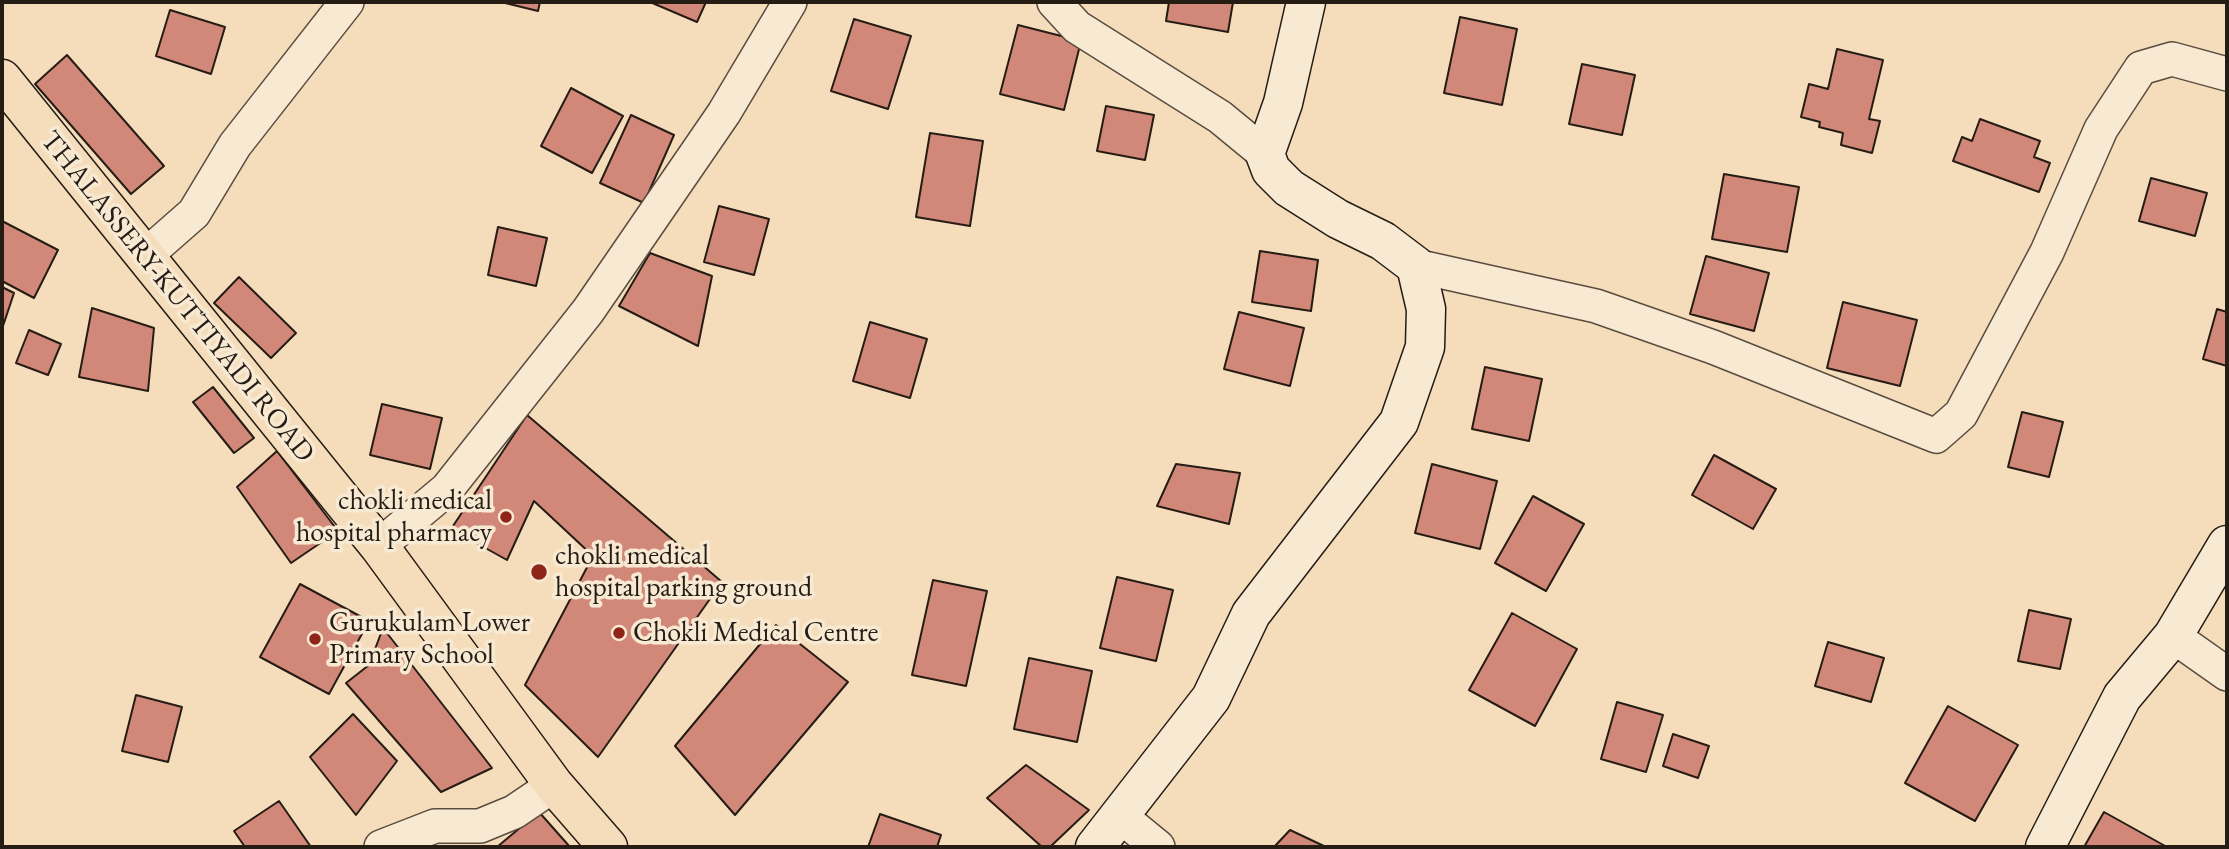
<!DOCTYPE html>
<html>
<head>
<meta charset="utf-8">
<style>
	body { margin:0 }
	#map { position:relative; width:2229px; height:849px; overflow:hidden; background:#f5ddbc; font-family:"EB Garamond",serif }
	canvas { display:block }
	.frame { position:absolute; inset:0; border:4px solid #251c14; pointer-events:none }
</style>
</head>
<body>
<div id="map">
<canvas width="2229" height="849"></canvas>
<div class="frame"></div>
</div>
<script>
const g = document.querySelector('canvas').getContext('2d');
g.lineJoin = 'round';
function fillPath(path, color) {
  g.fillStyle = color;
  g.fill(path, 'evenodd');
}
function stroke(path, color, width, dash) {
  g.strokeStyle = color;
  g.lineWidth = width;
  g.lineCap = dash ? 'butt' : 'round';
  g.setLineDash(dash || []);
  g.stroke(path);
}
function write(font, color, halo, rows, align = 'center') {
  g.font = font + ' "EB Garamond",serif';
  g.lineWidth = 7;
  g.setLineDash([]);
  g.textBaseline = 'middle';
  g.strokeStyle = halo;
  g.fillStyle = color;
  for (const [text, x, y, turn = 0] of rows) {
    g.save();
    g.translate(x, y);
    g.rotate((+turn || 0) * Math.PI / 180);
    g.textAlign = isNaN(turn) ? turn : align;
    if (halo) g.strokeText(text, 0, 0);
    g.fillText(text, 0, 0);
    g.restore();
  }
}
const building = new Path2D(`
	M501,2H540L538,11Z
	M650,2H706L697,22Z
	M1169,2H1233L1228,32L1166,21Z
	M170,10L225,27L211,74L156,56Z
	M1460,17L1517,29L1502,105L1444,93Z
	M854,19L911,36L888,109L831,91Z
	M1018,25L1081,41L1064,110L1000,94Z
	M1837,49L1883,60L1869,119L1880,121L1872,153L1841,145L1843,133L1819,127L1820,122L1801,117L1809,84L1828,89Z
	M67,55L164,166L131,194L35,84Z
	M1582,64L1635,75L1622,135L1569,124Z
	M571,88L623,116L592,173L541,146Z
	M1106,106L1154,115L1145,160L1097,151Z
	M631,115L674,135L644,203L600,183Z
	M1980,119L2040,141L2034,157L2050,163L2039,192L1953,161L1962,137L1972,141Z
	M930,133L983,141L970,226L916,217Z
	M1724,174L1799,187L1787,252L1712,239Z
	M2151,178L2207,193L2195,236L2139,221Z
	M719,206L769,219L754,275L704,262Z
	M2,221L58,250L34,298L2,281Z
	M498,227L547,238L536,286L488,275Z
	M1260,251L1318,260L1311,311L1252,302Z
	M650,253L712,276L698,346L619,306Z
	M1706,256L1769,273L1754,331L1690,314Z
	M239,277L296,333L271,358L214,303Z
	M2,287L14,293L2,329Z
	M1843,302L1917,320L1900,386L1827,368Z
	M92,308L154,328L148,391L79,377Z
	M2217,309L2227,312V366L2203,359Z
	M1239,312L1304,328L1290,386L1224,369Z
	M870,322L927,339L910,398L853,381Z
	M29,330L61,344L48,375L16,363Z
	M1485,367L1542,379L1529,441L1472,429Z
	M213,387L254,438L234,453L193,402Z
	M382,404L442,418L430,469L370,455Z
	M2022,412L2063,422L2049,477L2008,467Z
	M527,415L722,582L598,757L525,685L593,556L534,501L507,560L451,529Z
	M277,451L338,531L291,563L237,487Z
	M1714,455L1776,489L1753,529L1692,495Z
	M1176,464L1240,473L1229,524L1157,506Z
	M1432,464L1497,481L1480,549L1415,533Z
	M1533,496L1584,524L1546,591L1495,563Z
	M1117,577L1173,590L1156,661L1100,648Z
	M933,580L987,591L966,686L912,675Z
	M300,584L369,621L329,694L260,657Z
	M2029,610L2071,619L2060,669L2018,661Z
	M1512,613L1577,649L1535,726L1469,690Z
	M776,625L848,682L735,815L675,746Z
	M383,628L492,768L441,792L346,683L369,665Z
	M1828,642L1884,658L1871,702L1815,686Z
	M1029,658L1092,671L1077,742L1014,729Z
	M136,695L182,707L168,762L122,751Z
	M1617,702L1663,715L1646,772L1601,759Z
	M1948,706L2018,745L1975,821L1905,783Z
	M353,714L397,761L356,815L310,757Z
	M1673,734L1709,746L1698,778L1663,766Z
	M1026,765L1089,810L1050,847H1042L987,798Z
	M279,801L311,847H245L234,831Z
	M539,812L570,847H497Z
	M2104,812L2167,847H2084Z
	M880,814L941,835L937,847H868Z
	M1290,830L1326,847H1274Z`);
fillPath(building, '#d28878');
stroke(building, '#251c14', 2);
const minor = new Path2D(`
	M1054,2L1077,27L1220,117L1265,154
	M145,256L194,213L235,145L347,2
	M1416,266L1596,306L1713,347L1936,436L1961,414L2047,252L2101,129L2141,68L2172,59L2227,74
	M379,546L447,489L588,311L724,113L790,2
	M2173,636L2227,674
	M1119,815L1158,847
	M381,847L435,826H480L514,812L554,785`);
const secondary = new Path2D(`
	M1095,847L1211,698L1251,614L1399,422L1425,347L1426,309L1416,266L1383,241L1338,219L1289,188L1271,170L1265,154L1283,103L1306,2
	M2045,847L2122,697L2173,636L2227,545`);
const primary = new Path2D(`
	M2,79L379,546L554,785L608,847`);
stroke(minor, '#594c3e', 36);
stroke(secondary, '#251c14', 41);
stroke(primary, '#251c14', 41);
stroke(minor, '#f8e9d3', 33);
stroke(secondary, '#f8e9d3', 38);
stroke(primary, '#f5ddbc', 38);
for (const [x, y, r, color] of [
	[506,517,7,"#8f2418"],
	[539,572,9,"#8f2418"],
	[619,633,7,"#8f2418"],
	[315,639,7,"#8f2418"]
]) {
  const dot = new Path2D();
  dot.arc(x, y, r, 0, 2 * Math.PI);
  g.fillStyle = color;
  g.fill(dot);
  stroke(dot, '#f8e9d3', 2.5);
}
write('28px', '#251c14', '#f8e9d3', [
	["THALASSERY-KUTTIYADI ROAD",177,297,51]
]);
write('28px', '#251c14', '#f8e9d3', [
	["chokli medical",492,501,"right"],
	["hospital pharmacy",492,533,"right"],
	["chokli medical",555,556],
	["hospital parking ground",555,588],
	["Gurukulam Lower",329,623],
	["Primary School",329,655],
	["Chokli Medical Centre",633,633]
], 'left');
</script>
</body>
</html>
